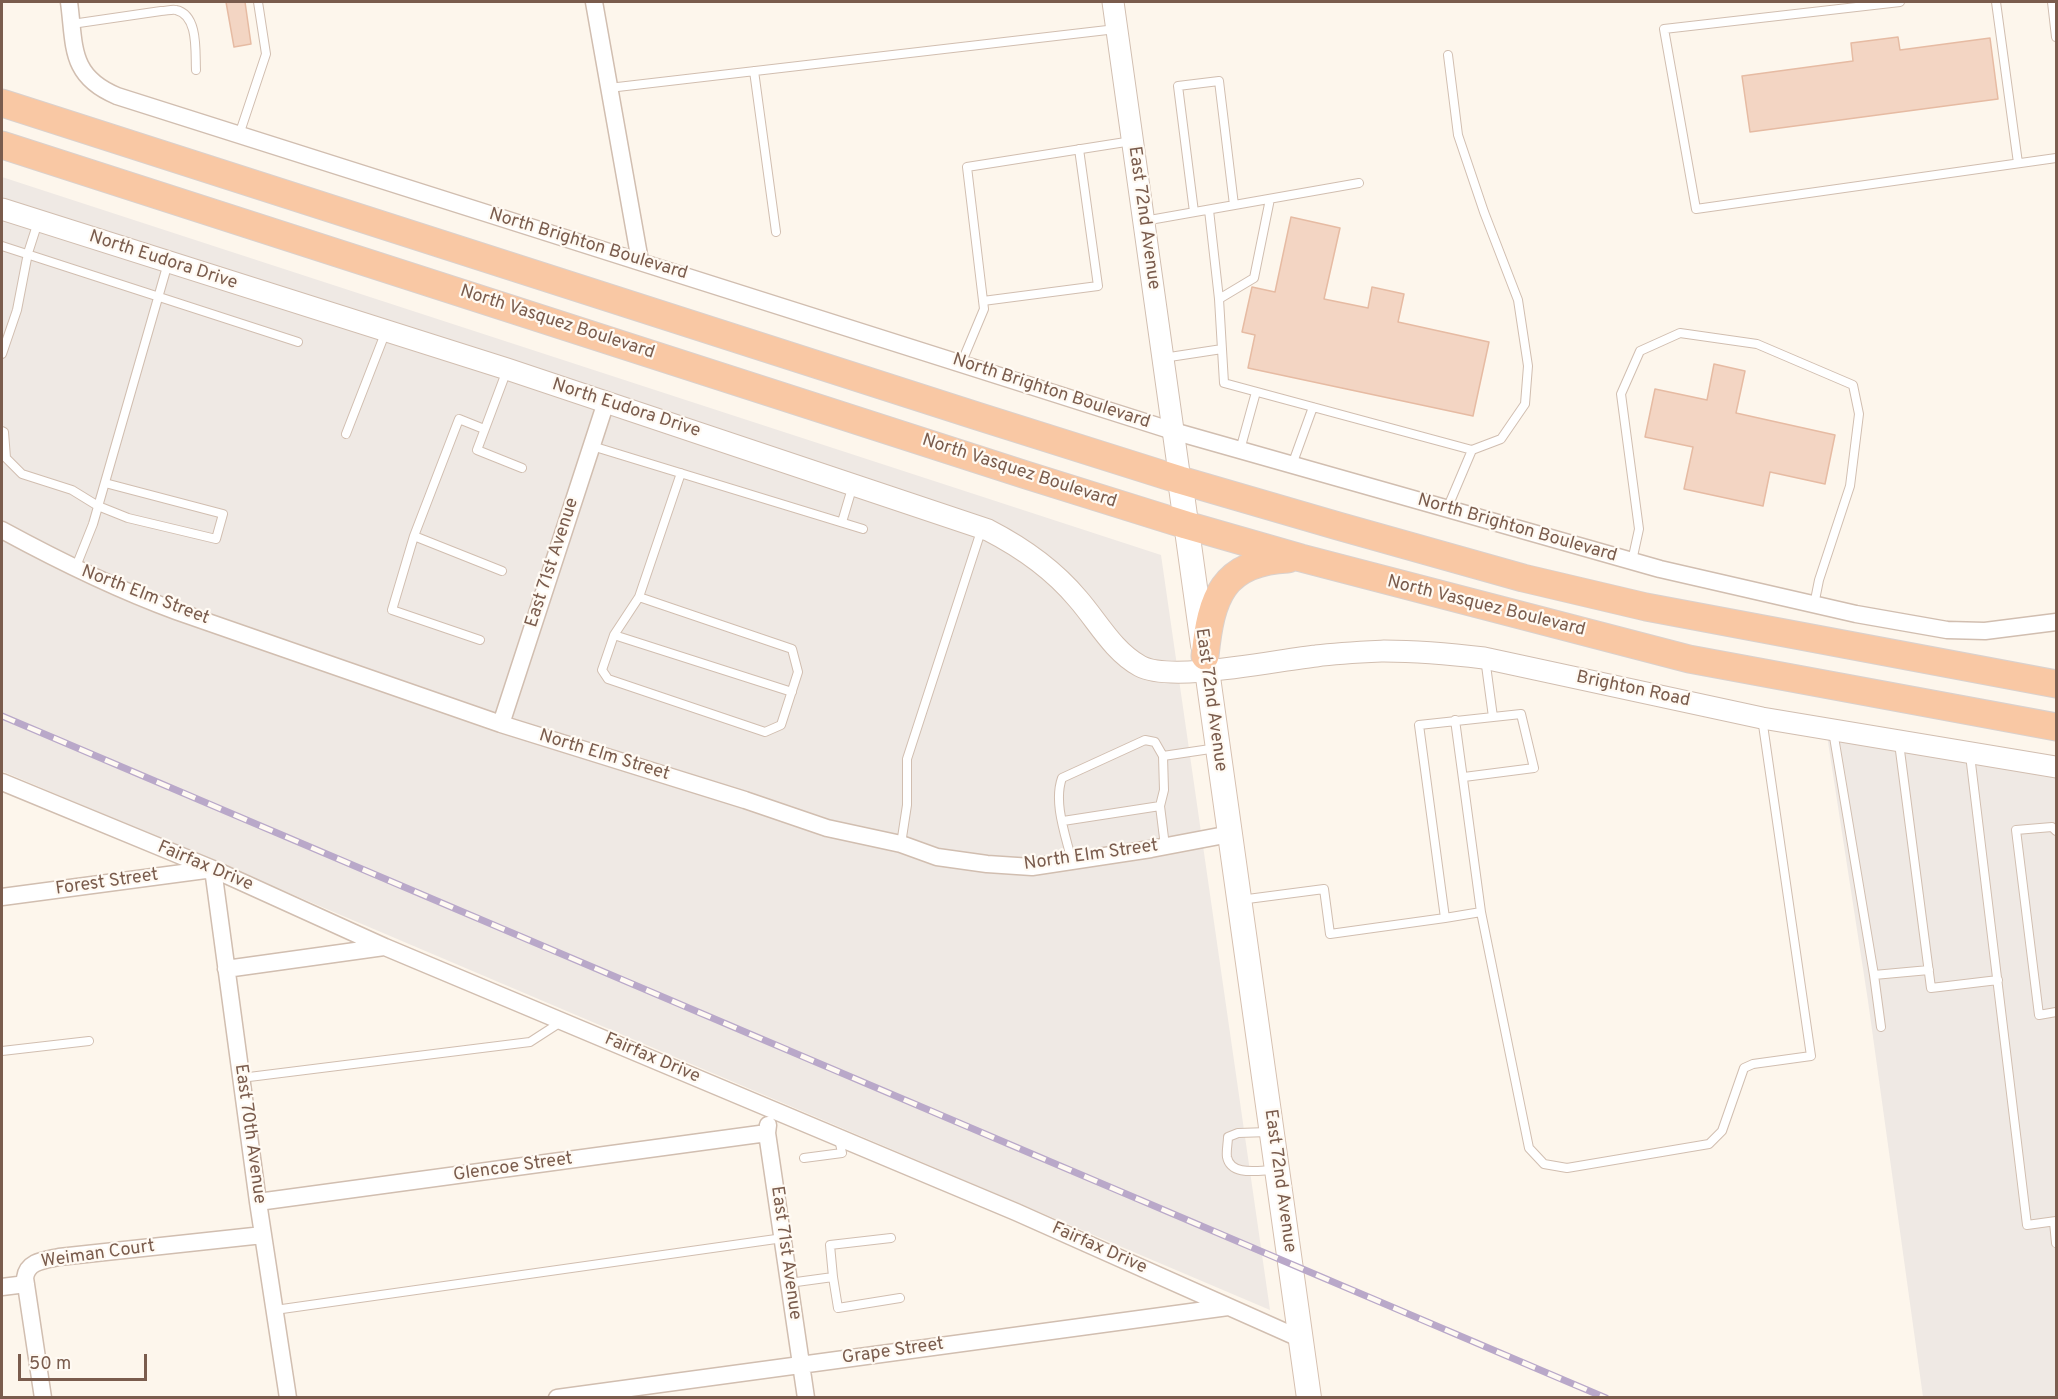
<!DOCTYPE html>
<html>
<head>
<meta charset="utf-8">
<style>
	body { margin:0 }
	#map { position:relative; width:2058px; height:1399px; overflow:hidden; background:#fdf6ec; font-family:Overpass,sans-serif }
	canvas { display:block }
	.frame { position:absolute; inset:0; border:3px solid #7a5c4d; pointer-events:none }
	.scale { position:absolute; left:18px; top:1354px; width:129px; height:27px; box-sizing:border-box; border:3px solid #7a5c4d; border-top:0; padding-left:8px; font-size:18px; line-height:21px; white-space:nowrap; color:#7a5c4d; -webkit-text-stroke:4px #fffaf3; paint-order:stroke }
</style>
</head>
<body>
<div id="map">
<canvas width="2058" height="1399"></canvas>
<div class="frame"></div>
<div class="scale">50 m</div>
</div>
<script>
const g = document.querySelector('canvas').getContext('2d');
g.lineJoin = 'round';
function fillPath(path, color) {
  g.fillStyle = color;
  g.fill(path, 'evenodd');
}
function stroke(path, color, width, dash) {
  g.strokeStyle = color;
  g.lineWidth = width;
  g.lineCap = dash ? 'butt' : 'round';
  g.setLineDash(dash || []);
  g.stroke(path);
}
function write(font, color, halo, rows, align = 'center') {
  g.font = font + ' Overpass,sans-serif';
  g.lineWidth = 4.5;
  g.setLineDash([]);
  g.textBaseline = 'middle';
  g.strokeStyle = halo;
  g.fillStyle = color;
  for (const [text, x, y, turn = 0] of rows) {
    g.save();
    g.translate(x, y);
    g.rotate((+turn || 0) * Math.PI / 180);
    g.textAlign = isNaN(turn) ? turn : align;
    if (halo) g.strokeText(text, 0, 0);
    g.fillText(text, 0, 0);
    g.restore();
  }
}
fillPath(new Path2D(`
	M2,177L1161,555L1270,1310L2,771Z
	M1826,729L2056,767V1397H1923L1868,1001Z`), '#efe9e4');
const building = new Path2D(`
	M226,2H245L251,44L234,47Z
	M1898,37L1900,50L1990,38L1998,99L1750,132L1742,76L1853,61L1851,43Z
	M1291,217L1340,228L1324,299L1368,308L1372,287L1404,294L1398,322L1489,342L1473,416L1248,368L1255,335L1242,332L1252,287L1275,292Z
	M1714,364L1745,371L1736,413L1835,435L1825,484L1770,472L1763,506L1684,489L1693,447L1645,437L1655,389L1707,400Z`);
fillPath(building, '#f3d5c3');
stroke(building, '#e6bba3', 1.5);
const service = new Path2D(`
	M1900,2L1664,29L1696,209L2056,158
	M1996,2L2018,163
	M2052,2L2056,37
	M72,24L161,11C166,11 172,9 176,10C199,15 195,53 196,70
	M754,71L776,232
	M609,88L1116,29
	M239,135L266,54L258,2
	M1209,210L1219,299L1254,278L1270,199
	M1194,212L1178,86L1219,81L1234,205
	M1144,221L1359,183
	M2,246L298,342
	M1219,299L1224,383L1472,450
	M983,301L1098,286L1079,149
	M2,354L17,310L28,253L38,222
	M1163,358L1222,349
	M961,364L984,309L967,167L1132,141
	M507,370L477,450L522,468
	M484,429L459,419L414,536L502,571
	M2,431L4,432L6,458L22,474L72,490L98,506L128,518L216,539L223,514L105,483
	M346,434L386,331
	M592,446L863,529
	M1240,450L1256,392
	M1292,465L1313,407
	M1447,509L1472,450L1501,439L1525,404L1528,366L1518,300L1484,212L1458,135L1448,55
	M842,522L853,485
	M414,536L392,610L480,640
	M1632,561L1639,529L1621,394L1640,351L1680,333L1757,344L1853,385L1859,414L1850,486L1819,580L1814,605
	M75,569L93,524L168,263
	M639,597L792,649L798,672L781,725L765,732L608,679L602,670L614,635Z
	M639,597L681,473
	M614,635L792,692
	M1485,658L1493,717
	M1455,720L1481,912L1445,918L1419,725L1521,714L1534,768L1464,777
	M1833,731L1874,975L1929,970
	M1899,743L1931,988L1998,980
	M1970,755L2027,1225L2056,1221
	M1063,821L1160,806
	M2056,831L2052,827L2016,830L2039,1015L2056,1012
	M901,844L907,805V759L982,528
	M1165,846L1160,806L1164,790L1163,756L1217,748
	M1072,862C1066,836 1053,803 1062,778L1145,740L1155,742L1163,756
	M1240,900L1324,889L1330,934L1445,918
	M1481,912L1529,1148L1544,1164L1567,1168L1709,1144L1722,1131L1744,1068L1753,1064L1811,1056L1762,718
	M1874,975L1881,1027
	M2,1051L89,1041
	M241,1078L530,1042L561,1022
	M1269,1132L1238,1133L1228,1137C1228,1143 1226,1151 1227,1157C1231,1177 1260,1170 1275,1170
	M804,1158L842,1153L839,1139
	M2054,1222L2056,1243
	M833,1277L830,1245L891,1238
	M789,1283L833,1277L838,1308L900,1298
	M275,1310L783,1238`);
const minor = new Path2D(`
	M69,2C75,46 69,76 117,96L1173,431L1660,569L1856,614L1947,630L1985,631L2056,622
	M594,2L640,261
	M2,530C59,561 116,589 176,611L501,724L745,800L827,828L901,844L937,857L987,864L1032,867L1151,849L1230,834
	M501,724L606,402
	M2,782L213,869L385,947L1016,1212L1301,1339
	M2,897L213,869L258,1202L288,1398
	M226,969L384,947
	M768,1125L767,1133L806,1398
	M258,1202L767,1133
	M2,1287L26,1284
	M43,1398L25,1278C27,1261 45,1260 59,1257L263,1235
	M557,1398L1228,1307`);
const tertiary = new Path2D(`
	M1113,2L1180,480
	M2,209L507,369L988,530C1023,548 1053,569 1078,599C1098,622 1113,651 1140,666C1171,683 1277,660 1316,656C1338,653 1362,652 1384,651C1418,651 1451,654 1484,658L1762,718L2056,767`);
const secondary = new Path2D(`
	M1180,480L1203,645
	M1207,670L1309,1398`);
const trunk = new Path2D(`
	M2,103L977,416L1180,480L1338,526L1523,578L1646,607L2056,684
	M2,145L1026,475L1186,525L1301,558L1689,659L2056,727
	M1205,656C1211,598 1222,562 1288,559`);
stroke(service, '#d1beb0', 10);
stroke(minor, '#d1beb0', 19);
stroke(tertiary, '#d1beb0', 23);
stroke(secondary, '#d6c0b0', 26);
stroke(trunk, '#dad1cd', 29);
stroke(service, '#fff', 8);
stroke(minor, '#fff', 16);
stroke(tertiary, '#fff', 21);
stroke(secondary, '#fff', 24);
stroke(trunk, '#f9c8a4', 27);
const rail = new Path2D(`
	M2,716L1606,1398`);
stroke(rail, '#b9a8c9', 7);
stroke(rail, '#fffaf3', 4.5, [14]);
write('18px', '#7a5c4d', '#fffaf3', [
	["East 72nd Avenue",1143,218,82],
	["North Brighton Boulevard",588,245,17],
	["North Eudora Drive",163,261,18],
	["North Vasquez Boulevard",557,323,18],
	["North Brighton Boulevard",1051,392,18],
	["North Eudora Drive",626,409,18],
	["North Vasquez Boulevard",1019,472,18],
	["North Brighton Boulevard",1517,529,16],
	["East 71st Avenue",553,563,-72],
	["North Elm Street",145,596,21],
	["North Vasquez Boulevard",1486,607,14],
	["Brighton Road",1633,690,12],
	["East 72nd Avenue",1210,700,82],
	["North Elm Street",604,756,17],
	["North Elm Street",1091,856,-8],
	["Fairfax Drive",205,867,23],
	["Forest Street",107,883,-8],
	["Fairfax Drive",652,1059,23],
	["East 70th Avenue",249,1134,82],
	["Glencoe Street",513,1168,-8],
	["East 72nd Avenue",1279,1181,82],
	["Fairfax Drive",1099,1249,24],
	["East 71st Avenue",785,1253,82],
	["Weiman Court",98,1255,-8],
	["Grape Street",893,1352,-8]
]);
</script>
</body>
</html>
